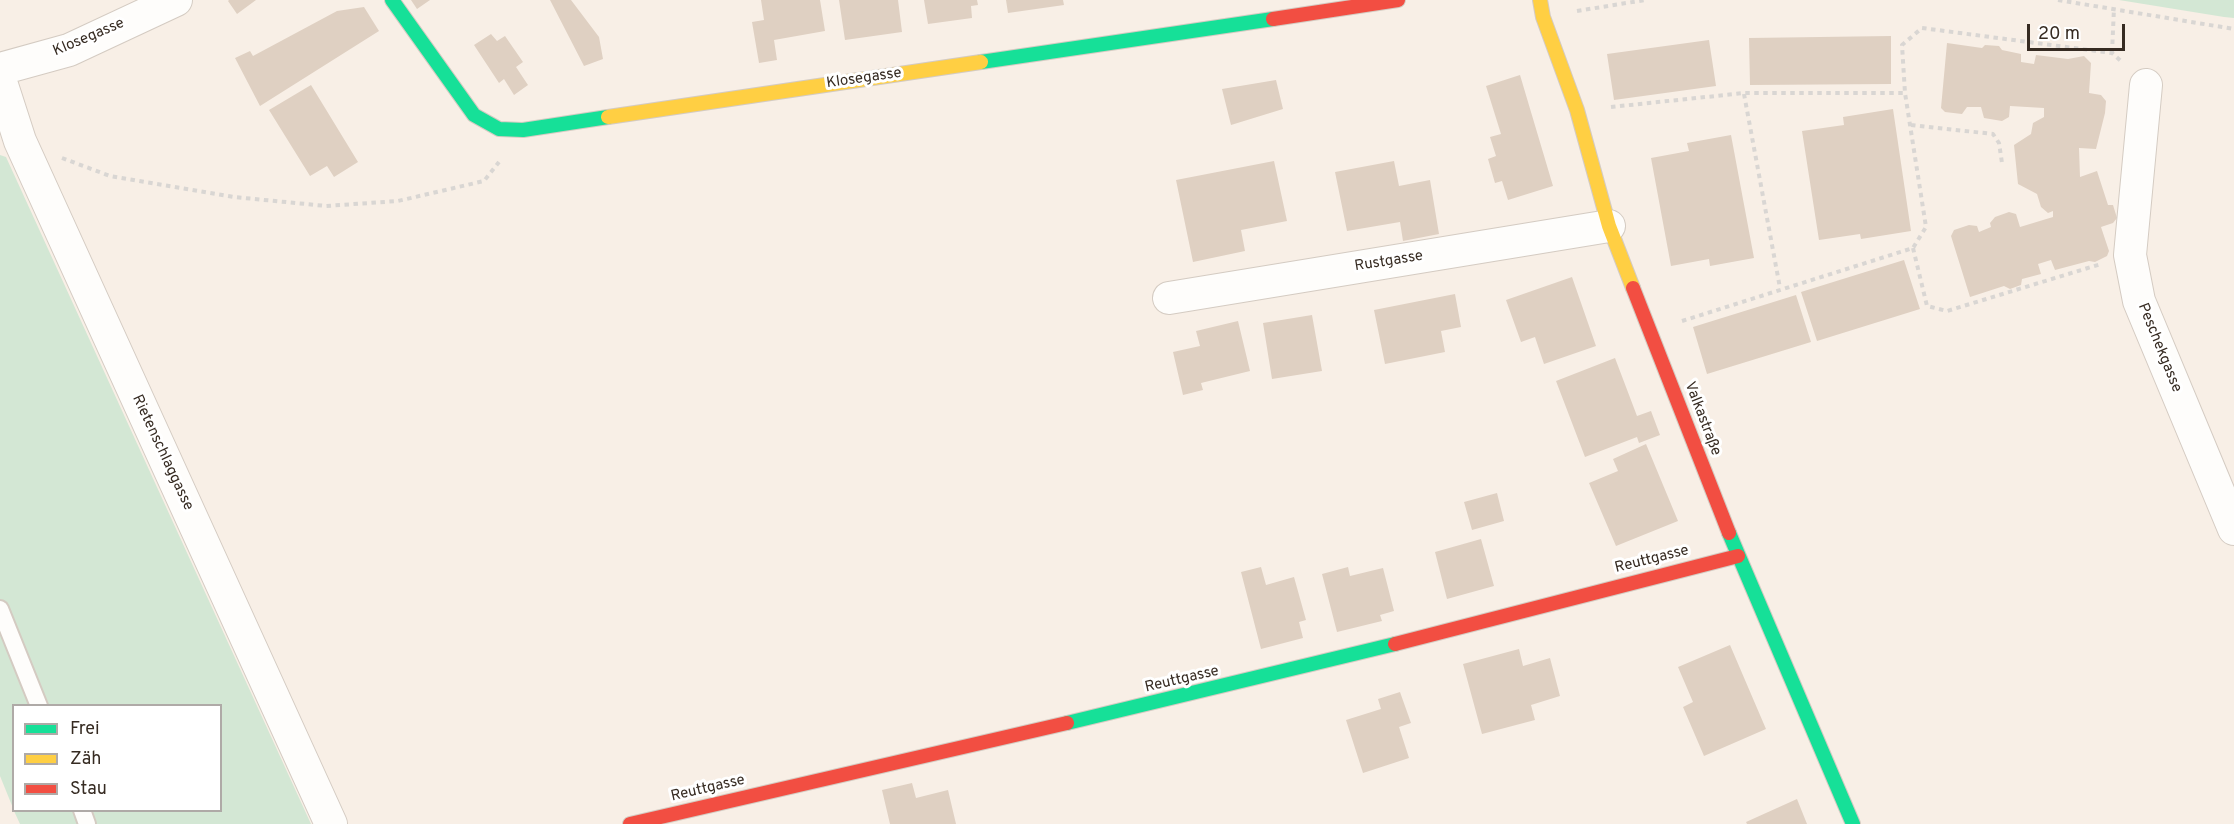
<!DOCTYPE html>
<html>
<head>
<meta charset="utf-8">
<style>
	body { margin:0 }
	#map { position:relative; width:2234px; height:824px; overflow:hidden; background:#f8efe6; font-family:Overpass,sans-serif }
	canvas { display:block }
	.legend { position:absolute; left:12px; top:704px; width:210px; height:108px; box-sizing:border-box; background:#fff; border:2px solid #afaaa7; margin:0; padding:8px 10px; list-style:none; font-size:18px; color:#362b22 }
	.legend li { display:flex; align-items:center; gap:12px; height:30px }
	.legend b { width:30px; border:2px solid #afaaa7 }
	.scale { position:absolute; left:2027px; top:24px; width:98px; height:27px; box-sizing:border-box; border:3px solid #362b22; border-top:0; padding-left:8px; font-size:18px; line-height:21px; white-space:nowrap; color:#362b22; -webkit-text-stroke:4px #fff; paint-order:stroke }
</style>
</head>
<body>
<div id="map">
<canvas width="2234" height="824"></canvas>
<ul class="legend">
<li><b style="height:8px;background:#16e098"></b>Frei</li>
<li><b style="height:8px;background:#ffcf43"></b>Zäh</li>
<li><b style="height:8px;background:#f24e42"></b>Stau</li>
</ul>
<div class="scale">20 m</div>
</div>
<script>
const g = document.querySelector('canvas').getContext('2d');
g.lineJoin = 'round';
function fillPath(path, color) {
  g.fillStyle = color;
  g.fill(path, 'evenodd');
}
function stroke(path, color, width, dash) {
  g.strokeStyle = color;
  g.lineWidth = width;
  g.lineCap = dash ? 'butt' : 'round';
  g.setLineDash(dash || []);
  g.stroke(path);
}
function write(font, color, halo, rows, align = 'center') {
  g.font = font + ' Overpass,sans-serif';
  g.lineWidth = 6;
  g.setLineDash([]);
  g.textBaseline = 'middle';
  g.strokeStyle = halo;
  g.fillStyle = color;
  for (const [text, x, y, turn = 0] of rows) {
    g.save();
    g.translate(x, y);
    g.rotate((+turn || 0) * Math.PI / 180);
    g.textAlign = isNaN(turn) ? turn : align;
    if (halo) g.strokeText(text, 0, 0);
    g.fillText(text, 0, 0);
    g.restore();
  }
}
fillPath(new Path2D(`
	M2119,0H2234V18L2224,17Z
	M0,155L6,157L311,824H20L14,811L220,810V706H14L13,808L0,776Z`), '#d3e7d4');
fillPath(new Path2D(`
	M229,0H256L237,14L228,1Z
	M411,0H430L417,9Z
	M550,0H571L599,37L603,59L584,66Z
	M761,0H820L825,31L774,40L777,60L759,63L752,22L764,20Z
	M839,0H898L902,32L845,40Z
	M924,0H977L978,5L971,6L972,18L928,24Z
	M1006,0H1063L1064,5L1008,13Z
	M364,7L379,31L260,106L235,58L250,51L253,56L337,11Z
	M491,34L497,41L505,36L523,62L516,67L528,85L514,95L504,79L499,83L474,45Z
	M1891,36V84L1750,85L1749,38Z
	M1709,40L1716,86L1614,100L1607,54Z
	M1947,43L1982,48L1985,45L1999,46L2002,50L2021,54V62L2034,64L2036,55L2068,59L2084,56L2091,63L2089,93L2101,95L2106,101L2105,113L2096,149L2079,148L2080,177L2097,171L2108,205H2113L2117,218L2113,223L2101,227L2109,251L2107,256L2095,262L2089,261L2055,270L2051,260L2038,264L2041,274L2022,279L2021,285L2010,289L2004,286L1970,297L1951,236L1954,230L1969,225L1977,226L1979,232L1991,227L1990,223L1995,217L2009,212L2016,214L2020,227L2053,217V211L2048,213L2041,207L2037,194L2018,184L2014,145L2031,134L2033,123L2044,117V108L2010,106L2009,117L2002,121L1984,118L1981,107H1967L1962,114L1945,112L1941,108Z
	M1520,75L1553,186L1508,200L1502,181L1495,183L1488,159L1496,156L1490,137L1501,134L1486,86Z
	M1276,80L1283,109L1231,125L1222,89Z
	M311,85L358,162L334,177L327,166L310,176L269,110Z
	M1893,109L1911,231L1861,239L1860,234L1819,240L1802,131L1844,125L1843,117Z
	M1731,135L1754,258L1710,266L1709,259L1671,266L1651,158L1689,151L1687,143Z
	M1274,161L1287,221L1241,230L1245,251L1193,262L1176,180Z
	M1394,161L1399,186L1430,180L1439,234L1403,241L1400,222L1347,231L1335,172Z
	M1904,260L1920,309L1817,341L1801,292Z
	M1572,277L1596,346L1544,364L1535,337L1521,342L1506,300Z
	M1455,294L1461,327L1441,331L1445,352L1385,364L1374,310Z
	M1796,295L1811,342L1707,374L1693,327Z
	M1312,315L1322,371L1272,379L1263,323Z
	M1238,321L1250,371L1201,383L1203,390L1183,395L1173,352L1200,346L1196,331Z
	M1615,358L1637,416L1651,411L1660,435L1639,443L1637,437L1585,457L1556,381Z
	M1646,444L1678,521L1616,546L1589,483L1618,471L1613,459Z
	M1497,493L1504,521L1472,530L1464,502Z
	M1481,539L1494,586L1447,599L1435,552Z
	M1261,567L1266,585L1294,577L1306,620L1299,622L1303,638L1261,649L1241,572Z
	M1348,567L1350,576L1383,568L1394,611L1380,615L1382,621L1337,632L1322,574Z
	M1730,645L1766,729L1704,756L1683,707L1693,702L1678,667Z
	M1519,649L1523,666L1550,658L1560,696L1531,705L1535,720L1482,734L1463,664Z
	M1400,692L1411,723L1399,727L1409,758L1363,773L1346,720L1381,709L1378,699Z
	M912,783L916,798L948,790L956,824H890L882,790Z
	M1797,799L1807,824H1747L1746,822Z`), '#dfd0c2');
const lane = new Path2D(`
	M0,609L39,706
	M82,810L87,824`);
const street = new Path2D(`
	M0,69L69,50L176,0
	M0,79L20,141L331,824
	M2146,85L2130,255L2139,301L2234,529
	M1169,298L1609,226`);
const fast = new Path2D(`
	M392,0L474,115L499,129L523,130L608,117
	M981,62L1273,19
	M1729,533L1853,824
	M1067,723L1395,644`);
const slow = new Path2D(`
	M1540,0L1543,17L1577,110L1609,226L1633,288
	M608,117L981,62`);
const jam = new Path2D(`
	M1273,19L1398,0
	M1633,288L1729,533
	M1395,644L1738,556
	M630,824L1067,723`);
stroke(lane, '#d4cbc2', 20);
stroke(street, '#d4cbc2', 34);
stroke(fast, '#d4cbc2', 16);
stroke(slow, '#d4cbc2', 16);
stroke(jam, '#d4cbc2', 16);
stroke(new Path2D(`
	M2058,0L2234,29
	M1577,11L1645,0
	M2112,53L2114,8
	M1744,94L1780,288
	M1611,107L1744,93H1905
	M1911,125L1993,134L1999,143L2002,163
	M62,158L110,176L234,197L326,206L398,201L484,181L499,162
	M1913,248L1927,306L1947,311L2101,264
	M1682,321L1913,248L1926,227L1905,93L1902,45L1922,28L2112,53L2123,63`), '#d9d6d3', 4, [4.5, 4.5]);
stroke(lane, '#fefdfb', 16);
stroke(street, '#fefdfb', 32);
stroke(fast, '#16e098', 14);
stroke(slow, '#ffcf43', 14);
stroke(jam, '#f24e42', 14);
write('15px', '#362b22', '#fff', [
	["Klosegasse",89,38,-23],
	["Klosegasse",864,79,-8],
	["Rustgasse",1389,262,-9],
	["Peschekgasse",2159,348,68],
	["Valkastraße",1702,419,69],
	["Rietenschlaggasse",162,453,65],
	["Reuttgasse",1652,560,-14],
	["Reuttgasse",1182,680,-13],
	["Reuttgasse",708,789,-13]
]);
</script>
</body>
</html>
